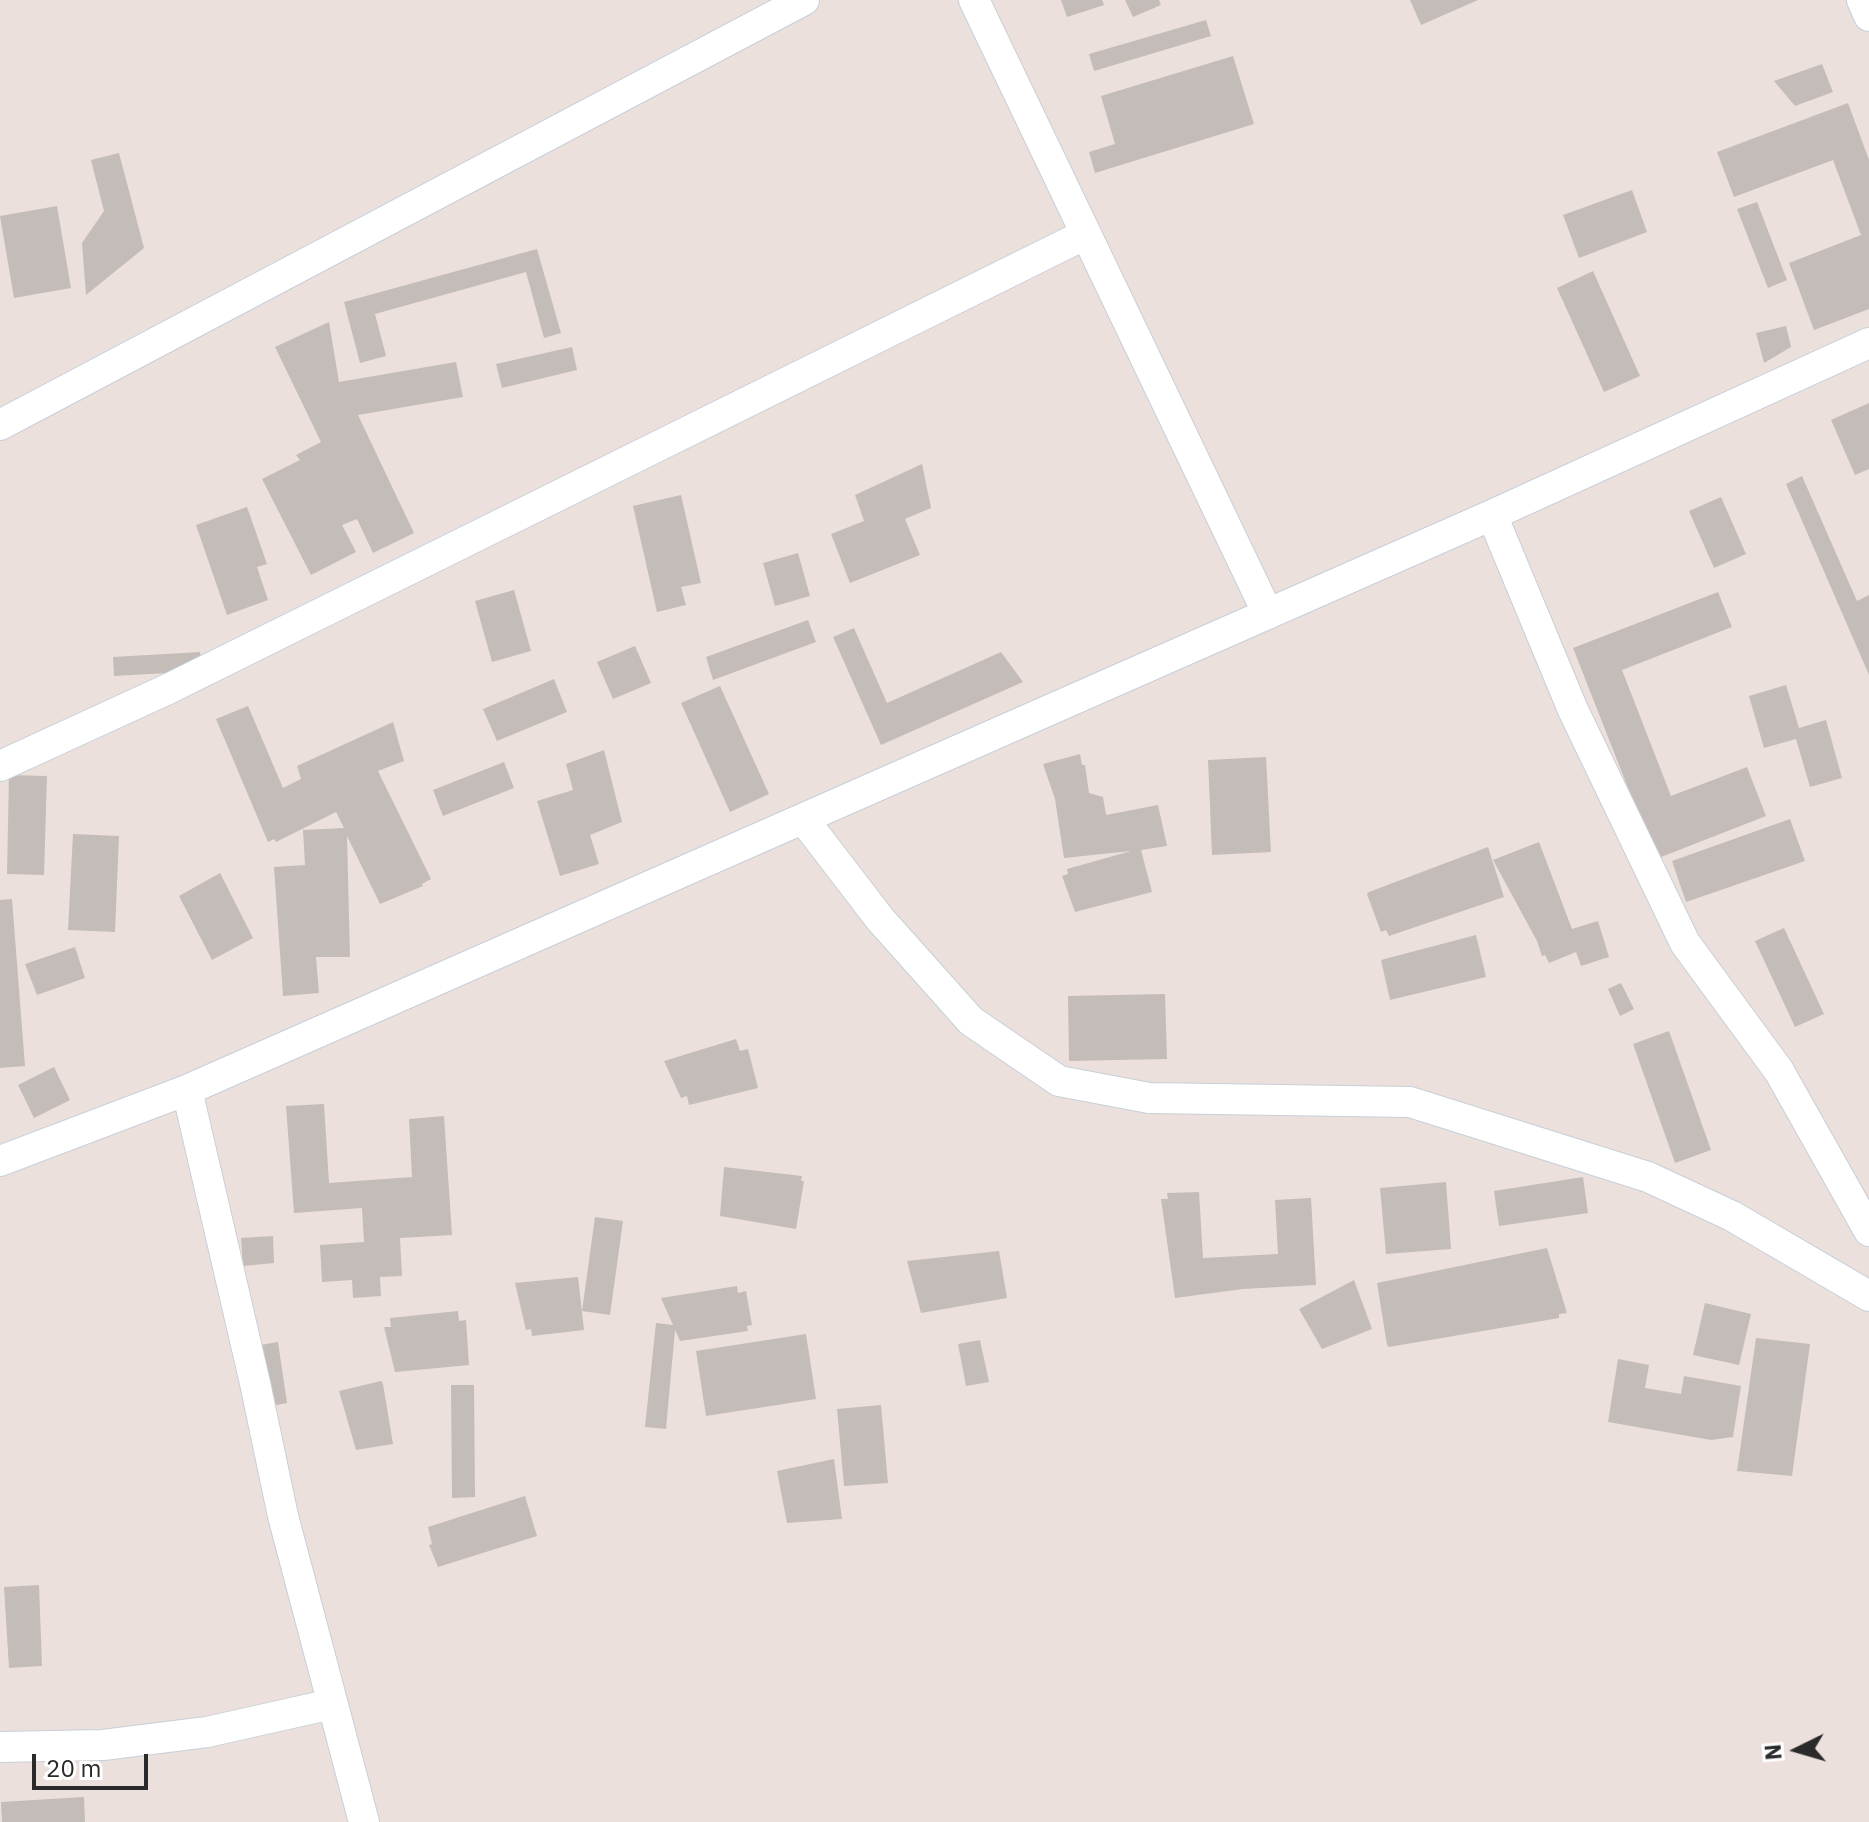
<!DOCTYPE html>
<html>
<head>
<meta charset="utf-8">
<style>
	body { margin:0 }
	#map { position:relative; width:1869px; height:1822px; overflow:hidden; background:#ece0dc; font-family:"IBM Plex Sans",sans-serif }
	canvas { display:block }
	.north { position:absolute; left:1757px; top:1710px; width:80px; height:80px; -webkit-text-stroke:6px #fff; paint-order:stroke; rotate:265deg; font-size:22px; font-weight:700; line-height:32px; text-align:center; color:#2a2a2a }
	.north::after { content:''; display:block; margin:auto; width:28px; height:36px; background:#2a2a2a; clip-path:polygon(50% 0,100% 100%,50% 72%,0 100%) }
	.scale { position:absolute; left:32px; top:1754px; width:116px; height:36px; box-sizing:border-box; border:4px solid #2a2a2a; border-top:0; padding-left:10px; font-size:24px; line-height:28px; white-space:nowrap; color:#2a2a2a; -webkit-text-stroke:6px #fff; paint-order:stroke }
</style>
</head>
<body>
<div id="map">
<canvas width="1869" height="1822"></canvas>
<div class="north">N</div>
<div class="scale">20 m</div>
</div>
<script>
const g = document.querySelector('canvas').getContext('2d');
g.lineJoin = 'round';
function fillPath(path, color) {
  g.fillStyle = color;
  g.fill(path, 'evenodd');
}
function stroke(path, color, width, dash) {
  g.strokeStyle = color;
  g.lineWidth = width;
  g.lineCap = dash ? 'butt' : 'round';
  g.setLineDash(dash || []);
  g.stroke(path);
}
fillPath(new Path2D(`
	M1061,0H1102L1104,5L1067,17Z
	M1125,0H1159L1161,5L1133,17Z
	M1410,0H1478L1421,25Z
	M1206,20L1211,36L1094,71L1089,54Z
	M1233,56L1254,124L1095,173L1089,152L1115,144L1101,96Z
	M1822,64L1833,92L1795,106L1774,81Z
	M1848,103L1869,160V309L1814,330L1789,263L1861,235L1833,160L1734,197L1717,152Z
	M119,153L144,248L86,295L82,243L104,211L91,160Z
	M1632,190L1647,232L1579,258L1563,215Z
	M1757,202L1787,280L1768,288L1737,209Z
	M57,206L71,288L14,298L0,216Z
	M537,249L561,333L544,338L526,272L375,314L386,356L360,363L344,302Z
	M1593,271L1640,376L1604,392L1557,288Z
	M329,322L339,382L456,362L463,397L358,415L414,533L373,553L357,519L342,525L356,552L311,575L262,479L300,460L296,455L321,442L275,347Z
	M1786,326L1791,347L1764,363L1756,333Z
	M572,347L577,370L502,388L496,364Z
	M1869,403V469L1855,475L1831,420Z
	M922,464L931,508L905,519L920,555L850,583L831,534L864,521L855,495Z
	M1802,476L1857,601L1869,595V675L1786,484Z
	M681,495L701,583L681,587L686,605L657,612L633,506Z
	M1721,497L1746,554L1714,568L1689,511Z
	M247,507L267,564L257,567L268,600L227,615L196,525Z
	M798,553L810,596L775,606L763,563Z
	M514,590L531,651L492,662L475,601Z
	M1718,592L1732,627L1622,670L1671,796L1747,767L1766,816L1656,859L1573,648Z
	M808,620L816,642L713,680L706,657Z
	M854,628L887,703L1001,652L1023,682L881,745L833,637Z
	M635,646L651,683L613,699L597,662Z
	M200,652L202,671L114,676L113,657Z
	M554,679L567,712L497,741L483,709Z
	M1786,685L1799,728L1826,720L1842,778L1810,787L1796,739L1764,748L1749,696Z
	M720,686L769,794L730,812L681,703Z
	M248,706L283,788L301,779L297,766L393,722L404,761L378,771L431,879L422,884L423,886L380,904L347,836L350,957H316L319,993L283,996L274,867L305,865L303,830L344,828L336,812L276,842L274,839L268,842L216,719Z
	M604,750L622,822L590,835L599,864L560,876L537,801L573,790L566,764Z
	M1080,754L1082,765H1085L1089,793L1103,797L1106,815L1158,805L1167,846L1141,850L1152,892L1075,912L1062,876L1068,874L1067,869L1131,851L1064,858L1055,799L1043,764Z
	M1266,757L1271,852L1212,855L1208,760Z
	M504,762L514,788L443,816L433,790Z
	M9,775L47,776L44,875L7,874Z
	M1790,819L1805,861L1686,902L1672,861Z
	M73,834L119,836L115,932L68,930Z
	M1539,842L1572,929L1598,921L1609,957L1581,966L1576,952L1549,963L1545,955L1542,956L1537,941L1493,860Z
	M1488,847L1504,897L1389,936L1386,930L1381,932L1367,894L1369,892Z
	M220,873L253,938L212,960L179,896Z
	M12,899L25,1066L0,1068V900Z
	M1784,928L1824,1014L1795,1027L1755,941Z
	M1476,935L1486,977L1390,1000L1381,960Z
	M75,947L85,978L37,995L25,964Z
	M1621,983L1634,1009L1620,1016L1608,989Z
	M1165,994L1167,1059L1069,1061L1068,996Z
	M1669,1031L1711,1150L1675,1163L1633,1044Z
	M736,1039L740,1051L748,1049L758,1088L689,1105L687,1096L681,1098L664,1061Z
	M54,1067L70,1100L34,1118L18,1085Z
	M324,1104L329,1183L412,1177L409,1119L444,1116L452,1235L400,1238L402,1276L380,1277L381,1296L353,1298L352,1280L322,1282L320,1245L364,1242L362,1208L294,1213L286,1106Z
	M724,1167L802,1176L801,1181H804L796,1229L720,1216Z
	M1583,1177L1588,1213L1499,1226L1494,1191Z
	M1446,1182L1451,1249L1386,1254L1380,1188Z
	M1199,1192L1203,1258L1278,1254L1275,1200L1311,1198L1316,1285L1243,1289L1175,1298L1161,1199H1168L1167,1193Z
	M595,1217L623,1221L610,1315L582,1311Z
	M273,1236L274,1263L243,1266L241,1238Z
	M1547,1248L1567,1313L1559,1314V1318L1389,1347L1387,1345L1377,1283Z
	M999,1251L1007,1298L921,1313L907,1261Z
	M578,1277L584,1330L532,1336L531,1329L526,1330L515,1283Z
	M1354,1280L1372,1329L1322,1349L1299,1309Z
	M737,1286L738,1293L746,1291L752,1325L747,1326L748,1331L680,1341L675,1330L666,1429L645,1427L656,1323L673,1325L661,1298Z
	M1705,1303L1751,1314L1739,1365L1693,1355Z
	M458,1311L459,1321L466,1320L469,1365L395,1372L384,1327H391L390,1318Z
	M806,1334L816,1399L706,1416L696,1351Z
	M1756,1338L1810,1344L1792,1476L1737,1471Z
	M980,1340L989,1382L966,1386L958,1344Z
	M278,1342L287,1403L271,1406L261,1345Z
	M1618,1359L1649,1365L1645,1388L1681,1394L1684,1376L1741,1386L1733,1437L1711,1440L1608,1422Z
	M381,1381L383,1384L393,1444L356,1450L339,1391Z
	M451,1385H474L475,1497L452,1498Z
	M881,1405L888,1483L844,1486L837,1409Z
	M834,1459L842,1519L787,1523L777,1471Z
	M525,1496L537,1536L438,1567L429,1545L432,1544L428,1527Z
	M39,1585L42,1666L9,1668L4,1587Z
	M84,1797L85,1822H2L1,1802Z`), '#c4bcb8');
const street = new Path2D(`
	M974,0L1268,614
	M1862,0L1869,16
	M0,425L804,0
	M1492,515L1573,710L1685,943L1779,1071L1869,1231
	M0,766L168,689L1086,234
	M804,820L880,919L971,1021L1059,1081L1149,1098L1410,1102L1648,1177L1732,1216L1869,1296
	M187,1090L255,1383L283,1516L364,1822
	M0,1161L187,1090L1492,515L1869,343
	M0,1747L103,1745L207,1732L332,1704`);
stroke(street, '#c7cfd8', 32);
stroke(street, '#fff', 30);
</script>
</body>
</html>
